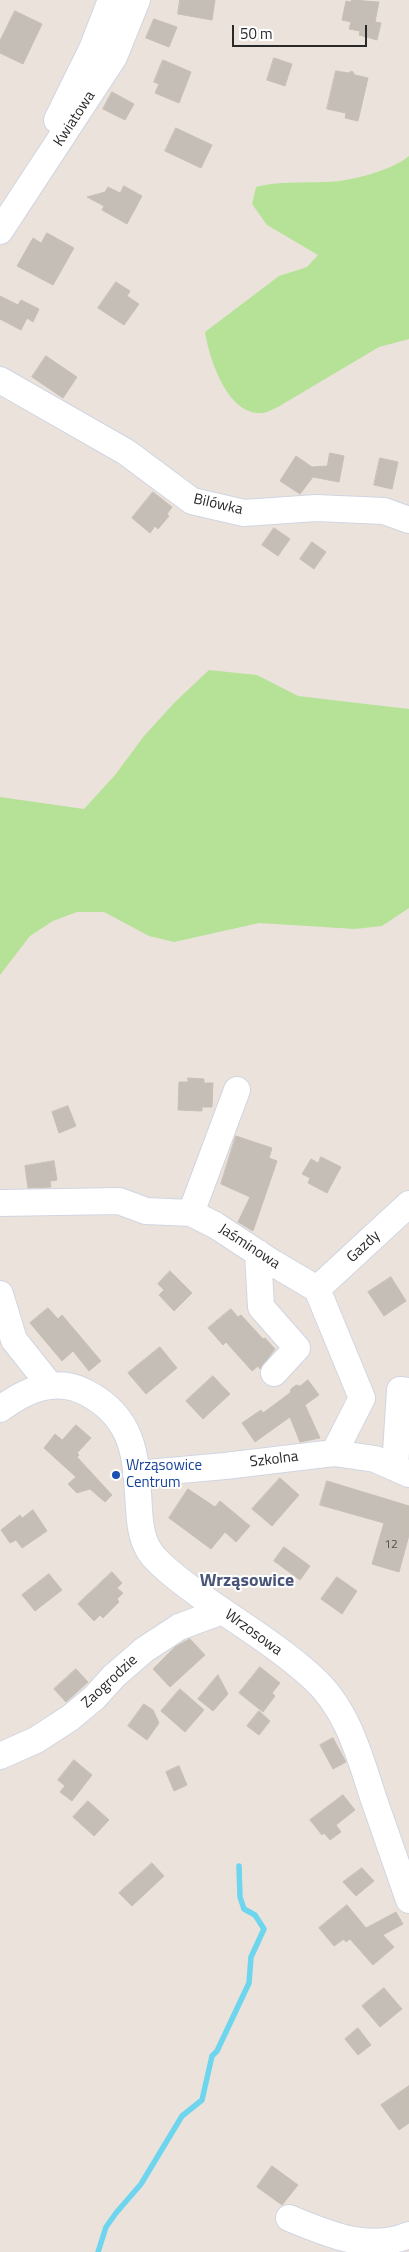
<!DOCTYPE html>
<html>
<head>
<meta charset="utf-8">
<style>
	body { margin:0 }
	#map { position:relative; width:409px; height:2252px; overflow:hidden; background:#ebe3db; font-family:"Titillium Web",sans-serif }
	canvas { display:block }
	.scale { position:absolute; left:232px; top:25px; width:135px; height:22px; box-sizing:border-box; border:2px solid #292929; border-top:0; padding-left:6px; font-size:15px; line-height:18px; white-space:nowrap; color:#292929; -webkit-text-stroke:4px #fff; paint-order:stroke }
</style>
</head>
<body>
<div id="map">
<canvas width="409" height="2252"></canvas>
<div class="scale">50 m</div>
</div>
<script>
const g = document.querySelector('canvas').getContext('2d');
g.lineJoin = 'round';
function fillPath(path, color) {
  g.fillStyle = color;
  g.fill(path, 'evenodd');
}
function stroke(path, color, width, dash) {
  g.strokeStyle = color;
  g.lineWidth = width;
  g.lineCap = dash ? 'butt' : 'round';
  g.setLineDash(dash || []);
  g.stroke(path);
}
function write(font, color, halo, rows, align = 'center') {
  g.font = font + ' "Titillium Web",sans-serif';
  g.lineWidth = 4;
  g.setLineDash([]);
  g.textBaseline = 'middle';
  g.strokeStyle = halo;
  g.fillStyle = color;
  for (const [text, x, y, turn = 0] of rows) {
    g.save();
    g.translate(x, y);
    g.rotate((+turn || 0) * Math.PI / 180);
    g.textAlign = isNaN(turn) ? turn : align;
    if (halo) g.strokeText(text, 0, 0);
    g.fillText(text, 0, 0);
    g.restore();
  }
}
fillPath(new Path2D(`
	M409,156V339L379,347L278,407C273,409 265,414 259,413C227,413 209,358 205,332L279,276L307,267L318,255L267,225L252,204L256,187C279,181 301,183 325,182C348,182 391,171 409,156Z
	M209,670L257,675L298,696L409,709V908L382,926L355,929L259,923L174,942L149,936L104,912H77L53,921L30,936L0,975V797L84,809L115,775L144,736L175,702Z`), '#b6e297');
stroke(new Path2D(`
	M98,2252L106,2227L116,2213L141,2184L182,2116L202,2100L212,2056L217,2051L249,1983L251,1957L264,1929L255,1915L244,1909L240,1897L239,1866`), '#6dd5ee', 5.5);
const building = new Path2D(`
	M180,0H215L212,20L178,14Z
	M352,0L379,2L375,22L381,23L377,40L359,35L360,31L349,29L351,22L342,20L346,1L350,2Z
	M15,11L42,24L23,64L0,53V41Z
	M154,19L177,27L169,47L146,38Z
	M274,58L292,64L285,86L267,80Z
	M163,60L191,72L179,103L155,93L159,84L154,82Z
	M336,71L348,73L352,71L355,75L368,78L358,121L345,118L346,113L327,109Z
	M112,92L134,104L125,120L103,109Z
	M176,128L212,145L201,168L165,151Z
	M124,186L142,196L127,224L102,210L104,206L87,197L105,192L108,187L120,193Z
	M47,233L74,248L53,285L17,266L33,238L41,243Z
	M116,282L130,291L127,296L139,304L124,325L98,308Z
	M0,296L18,305L21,300L39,309L33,322L27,318L21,330L0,319Z
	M46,356L77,377L63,398L32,377Z
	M330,453L344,456L339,482L313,477L300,494L280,481L296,456L312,467L327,466Z
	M380,458L398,462L392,489L374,485Z
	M153,492L172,507L167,514L169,516L158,529L155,526L150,533L132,518Z
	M274,528L290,539L278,556L262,545Z
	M312,542L326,552L314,569L300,559Z
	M188,1078L204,1079V1083H213L212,1107H202V1111L178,1110L179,1082H188Z
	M68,1106L76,1126L59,1133L52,1112Z
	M236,1136L272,1148L269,1158L277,1161L253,1231L238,1222L250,1197L221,1184Z
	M321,1157L341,1167L327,1193L308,1183L310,1178L302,1174L311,1159L318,1163Z
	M54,1161L57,1180L50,1181L51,1187L28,1188L25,1166Z
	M170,1271L192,1293L174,1311L159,1295L164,1290L158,1284Z
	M391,1277L406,1301L384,1316L368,1292Z
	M48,1308L58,1319L62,1315L101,1361L89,1371L73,1351L62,1361L30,1323Z
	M231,1309L238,1317L241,1315L263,1339L265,1338L275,1349L260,1369L258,1366L252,1371L226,1342L223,1345L208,1328Z
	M160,1347L177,1368L146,1394L128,1373Z
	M213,1376L230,1394L203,1419L186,1401Z
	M308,1380L319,1395L305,1405L320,1438L300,1442L290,1417L255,1442L242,1423L261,1410L263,1413L290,1393L291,1389L296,1385L300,1386Z
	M76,1425L91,1438L77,1453L79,1455L77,1457L112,1495L105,1502L90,1489L77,1493L68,1484L76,1477L44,1448L55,1434L62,1440Z
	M280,1478L299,1495L272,1526L252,1509Z
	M327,1481L409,1506V1535L399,1572L372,1564L384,1523L320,1505Z
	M188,1489L215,1507L220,1501L250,1526L236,1542L225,1532L211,1549L169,1518Z
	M33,1510L47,1531L22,1548L16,1540L10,1543L1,1530L20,1515L22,1518Z
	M284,1547L310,1566L300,1580L274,1561Z
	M112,1572L122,1583L117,1588L123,1593L117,1599L119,1602L103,1618L100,1615L94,1621L78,1604Z
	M49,1574L62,1590L35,1611L22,1595Z
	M337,1577L357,1591L342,1614L321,1599Z
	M190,1639L205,1655L170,1687L153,1669L175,1647Z
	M260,1667L280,1683L272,1693L275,1696L263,1712L239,1693Z
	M76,1669L88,1682L66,1702L54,1689Z
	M218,1675L228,1694L213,1711L198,1699Z
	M180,1689L204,1710L185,1732L161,1711Z
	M144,1704L153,1710L159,1723L147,1740L128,1726Z
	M259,1711L270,1721L259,1735L247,1726Z
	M333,1738L346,1762L333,1769L320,1745Z
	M74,1760L92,1775L72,1801L60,1792L65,1786L58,1780Z
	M179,1766L187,1785L174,1791L166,1772Z
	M343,1795L355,1810L336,1825L341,1832L330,1840L324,1833L322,1835L310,1820Z
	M88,1801L109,1820L94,1836L73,1817Z
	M152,1863L164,1876L132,1906L119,1893Z
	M362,1868L374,1881L356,1896L343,1882Z
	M347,1905L366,1928L396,1912L403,1924L383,1935L394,1947L373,1965L350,1939L346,1942L344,1939L334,1946L319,1928Z
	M384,1988L402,2009L380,2027L362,2006Z
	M358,2028L371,2045L358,2055L345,2039Z
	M409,2086V2123L399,2130L381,2105Z
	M272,2166L298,2185L282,2205L257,2187Z`);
fillPath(building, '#c4beb6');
stroke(building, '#c7bfb5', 1);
const minor = new Path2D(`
	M57,120L92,49L111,0
	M0,231L114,57L137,0
	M0,380L126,452L192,501L244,513L316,508L384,511L409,520
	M0,1203L119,1201L146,1211L191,1213L215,1225L273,1263L317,1289L362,1398L334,1453
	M191,1213L237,1090
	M258,1253L261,1307L297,1348L274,1373
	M317,1289L409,1204
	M0,1294L14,1340L49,1384
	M0,1409C26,1390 56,1376 87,1393C136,1419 136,1459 139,1509C140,1525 142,1543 153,1556C167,1572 185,1584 202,1597C239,1623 279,1647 312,1677C347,1708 359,1754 373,1797C385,1831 397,1866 409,1900
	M395,1468L400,1390L409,1391
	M136,1474L225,1466L334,1453L375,1459L409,1474
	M0,1756L36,1740L70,1718L94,1698L114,1676L144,1650L179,1627L222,1611
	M289,2218C328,2234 367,2252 409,2235`);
stroke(minor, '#d0d5e2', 28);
stroke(minor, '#fff', 26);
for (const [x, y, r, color] of [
	[116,1475,5,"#1a4fb4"]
]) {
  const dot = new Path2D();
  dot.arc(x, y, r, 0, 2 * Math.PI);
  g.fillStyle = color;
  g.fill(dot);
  stroke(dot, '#fff', 2);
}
write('12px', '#504e4c', null, [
	["12",391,1545]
]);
write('15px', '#292929', '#fff', [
	["Kwiatowa",75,119,-57],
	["Bilówka",218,505,13],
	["Jaśminowa",249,1247,33],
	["Gazdy",364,1247,-43],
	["Szkolna",274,1460,-7],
	["Wrzosowa",253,1633,36],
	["Zaogrodzie",110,1682,-43]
]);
write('15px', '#164399', '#fff', [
	["Wrząsowice",126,1466],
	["Centrum",126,1483]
], 'left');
write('bold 18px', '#4a5679', '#fff', [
	["Wrząsowice",247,1582]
]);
</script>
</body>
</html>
